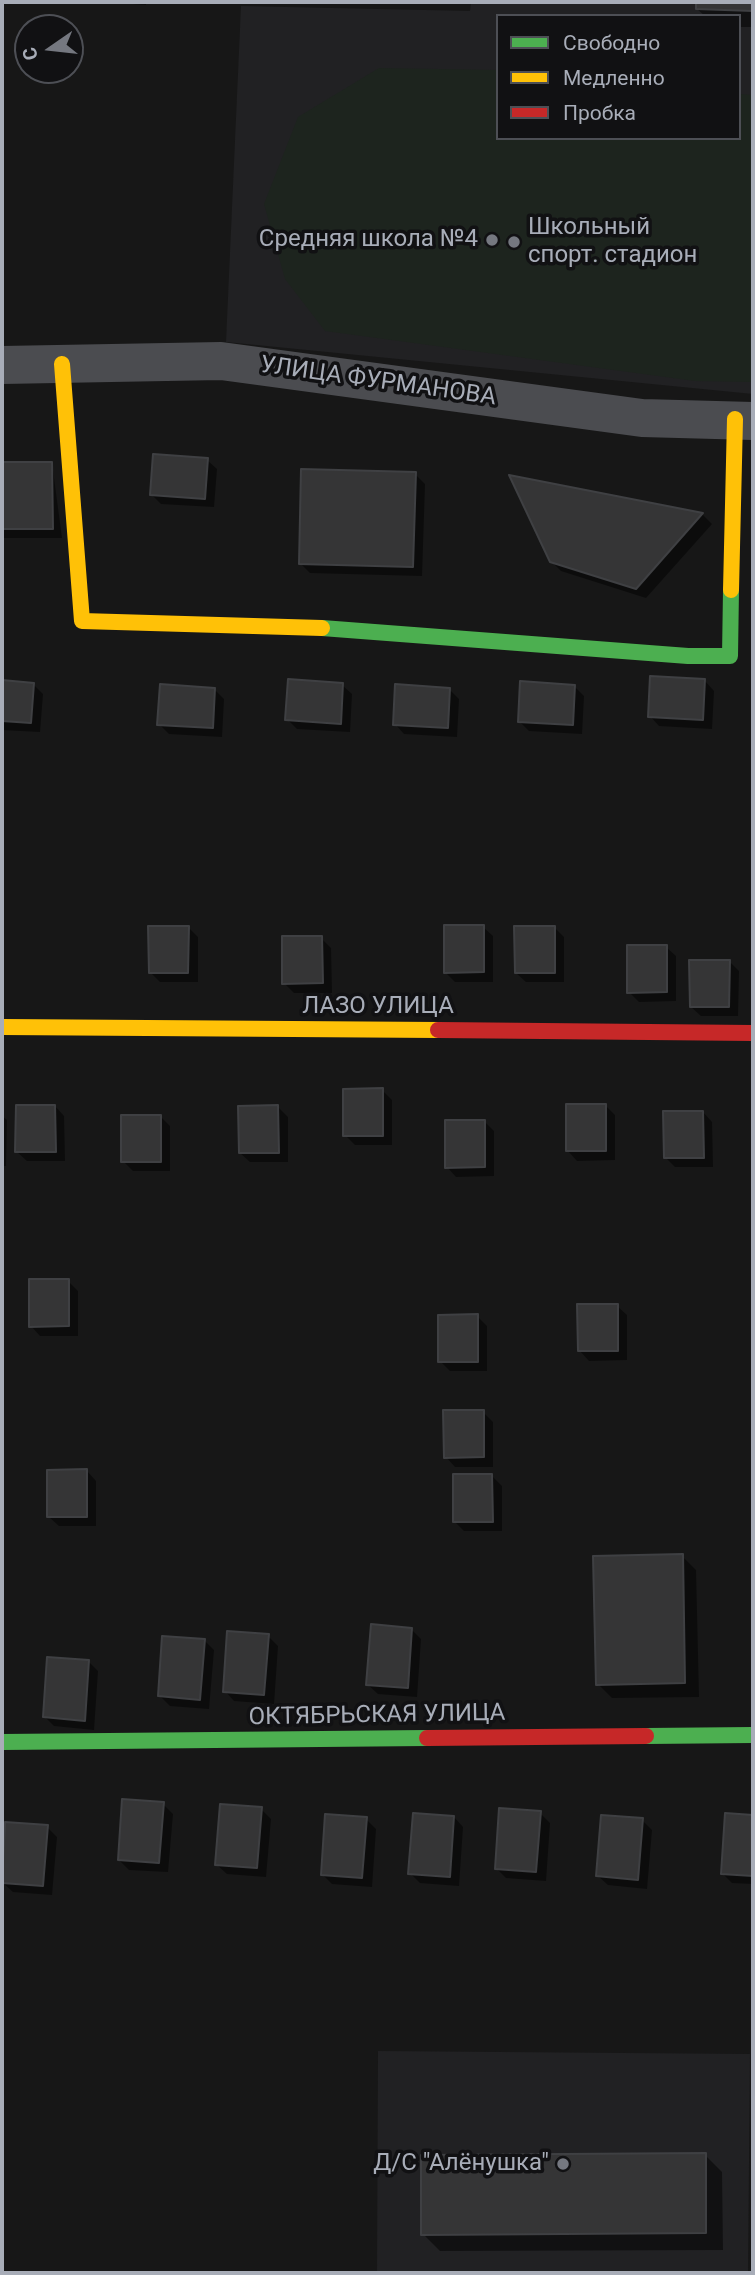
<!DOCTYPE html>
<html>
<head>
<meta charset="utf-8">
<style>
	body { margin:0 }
	#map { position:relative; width:755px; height:2275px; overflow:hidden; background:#171717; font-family:Roboto,sans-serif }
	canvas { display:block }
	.frame { position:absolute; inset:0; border:4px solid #a8adb8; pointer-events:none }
	.legend { position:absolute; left:496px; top:14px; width:245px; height:126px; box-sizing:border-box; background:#111113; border:2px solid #4d4f55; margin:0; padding:9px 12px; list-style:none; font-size:21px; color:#a8adb8 }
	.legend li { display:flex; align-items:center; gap:14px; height:35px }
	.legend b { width:35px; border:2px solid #4d4f55 }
	.north { position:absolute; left:14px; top:14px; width:70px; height:70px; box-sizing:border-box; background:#111113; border:2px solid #4d4f55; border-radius:50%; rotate:256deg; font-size:19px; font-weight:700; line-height:28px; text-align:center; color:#a8adb8 }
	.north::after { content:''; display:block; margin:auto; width:24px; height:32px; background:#757880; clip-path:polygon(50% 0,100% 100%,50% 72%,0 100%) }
</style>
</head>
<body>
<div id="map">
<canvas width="755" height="2275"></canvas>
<div class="frame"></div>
<ul class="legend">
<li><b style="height:9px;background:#4caf50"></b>Свободно</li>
<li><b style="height:9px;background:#ffc107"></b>Медленно</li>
<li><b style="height:9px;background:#c62828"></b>Пробка</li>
</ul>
<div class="north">С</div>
</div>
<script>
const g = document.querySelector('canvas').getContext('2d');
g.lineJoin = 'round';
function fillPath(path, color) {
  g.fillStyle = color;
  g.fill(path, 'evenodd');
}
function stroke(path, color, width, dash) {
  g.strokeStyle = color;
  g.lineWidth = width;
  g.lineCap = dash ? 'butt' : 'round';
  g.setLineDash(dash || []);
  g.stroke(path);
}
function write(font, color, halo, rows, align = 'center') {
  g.font = font + ' Roboto,sans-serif';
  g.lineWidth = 7;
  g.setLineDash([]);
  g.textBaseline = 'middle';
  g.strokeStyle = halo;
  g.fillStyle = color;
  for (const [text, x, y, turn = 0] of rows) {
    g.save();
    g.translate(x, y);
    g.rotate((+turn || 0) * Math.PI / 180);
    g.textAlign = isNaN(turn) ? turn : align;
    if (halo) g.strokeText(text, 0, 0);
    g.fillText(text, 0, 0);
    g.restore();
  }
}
fillPath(new Path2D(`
	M471,2H753V394L226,342L241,6L470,11ZM498,16H739V138H498Z
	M378,2051L750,2054L748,2273H377Z`), '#212123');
fillPath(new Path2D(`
	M379,68L498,70V138H739V94L753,95V382L695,381L325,331L285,279L264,204L298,117Z`), '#1d241e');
fillPath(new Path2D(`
	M106,2H146V5Z
	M698,2H753V27H739V16H705L697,9Z
	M207,460L217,469L214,507L161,504L152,495Z
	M52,463L62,538H2V464Z
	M415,474L425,484L422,576L310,573L300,563Z
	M512,477L703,515L712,524L646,598L561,571L551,561Z
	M705,681L714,691L712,729L659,726L650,716Z
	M2,682L33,684L43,694L40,732L2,730Z
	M342,685L352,694L350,732L297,729L287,719Z
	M574,686L584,696L582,734L529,731L519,721Z
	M214,689L224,699L222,737L169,734L159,724Z
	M449,689L459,699L457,737L404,734L395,724Z
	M188,927L198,937V982H160L151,973Z
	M483,927L493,936V982H455L445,972Z
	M554,927L564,937V982H526L516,973Z
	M321,938L331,948L332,993H294L284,983Z
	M666,947L676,956V1001L639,1002L629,992Z
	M729,961L739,971L738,1016H701L691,1007Z
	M382,1090L392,1100V1145H355L345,1135Z
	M605,1105L615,1115V1160L577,1161L568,1151Z
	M55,1106L64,1116L65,1161H27L17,1152Z
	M278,1107L288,1117V1162H250L240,1153Z
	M703,1112L712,1122L713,1167H675L665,1157Z
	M2,1116L7,1120L6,1166H2Z
	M160,1116L170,1126V1171H133L123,1161Z
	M484,1121L494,1131V1176L456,1177L447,1167Z
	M68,1281L78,1291V1336H40L31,1326Z
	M617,1306L627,1315V1360L589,1361L580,1351Z
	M477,1316L487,1326V1371H450L440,1361Z
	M483,1412L493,1422V1467H455L446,1457Z
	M87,1471L96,1481V1526H59L49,1517Z
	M492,1476L502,1486V1531H464L454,1521Z
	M682,1556L696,1570L699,1697L612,1698L598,1684Z
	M411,1629L421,1639L417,1697L378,1694L368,1685Z
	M268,1636L278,1646L274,1704L234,1701L225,1691Z
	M204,1640L214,1650L209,1709L170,1706L160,1696Z
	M88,1661L98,1671L94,1730L54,1726L45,1717Z
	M163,1804L173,1814L168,1872L129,1870L119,1860Z
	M261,1809L271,1819L266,1877L227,1874L217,1865Z
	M540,1813L550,1823L546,1881L506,1878L497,1869Z
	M727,1814L753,1816V1884L732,1883L722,1873Z
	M454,1817L463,1827L459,1886L420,1883L410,1873Z
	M366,1819L376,1829L372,1887L332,1884L323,1875Z
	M642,1820L652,1830L647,1889L608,1885L598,1876Z
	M47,1827L57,1837L52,1895L13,1892L3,1883Z
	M705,2155L722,2172L723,2250L440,2251L423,2234Z`), '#0007');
const building = new Path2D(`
	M696,2H753V11L696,9Z
	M153,454L208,458L205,499L150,495Z
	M2,462H52L53,529H2Z
	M301,469L416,472L413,567L299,564Z
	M509,475L703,513L636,589L550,562Z
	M650,676L705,679L703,720L648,717Z
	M288,679L343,683L341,724L285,720Z
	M2,680L34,683L31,723L2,721Z
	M520,681L575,685L573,725L518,722Z
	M160,684L215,688L213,728L157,725Z
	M395,684L450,688L448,728L393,725Z
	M444,925H484V972L444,973Z
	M148,926H189L188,973H149Z
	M514,926H555V973H515Z
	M282,936H322L323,983L282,984Z
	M627,945H667V992L627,993Z
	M689,960H730L729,1007H690Z
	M383,1088V1136H343V1089Z
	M566,1104H606V1151H566Z
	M16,1105H55L56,1152H15Z
	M278,1105L279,1153H239L238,1106Z
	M663,1111H703L704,1158H664Z
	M121,1115H161V1162H121Z
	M445,1120H485V1167L445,1168Z
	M29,1279H69V1326L29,1327Z
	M577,1304H618V1351H578Z
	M478,1314V1362H438V1315Z
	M443,1410H484V1457L444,1458Z
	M87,1469V1517H47V1470Z
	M453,1474H492L493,1522H453Z
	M683,1554L685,1683L596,1685L593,1556Z
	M371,1624L412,1628L408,1688L366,1685Z
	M227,1631L269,1634L264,1695L223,1692Z
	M162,1636L205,1639L200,1700L158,1696Z
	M47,1657L89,1660L85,1721L43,1717Z
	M122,1799L164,1802L159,1863L118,1860Z
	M220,1804L262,1807L257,1868L215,1865Z
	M499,1808L541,1811L536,1872L495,1869Z
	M413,1813L454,1816L450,1877L408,1874Z
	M725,1813L753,1815V1876L721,1874Z
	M325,1814L367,1817L362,1878L321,1875Z
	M601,1815L643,1818L638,1880L596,1876Z
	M5,1822L48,1825L43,1886L2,1883Z
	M706,2153V2233L421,2235V2155Z`);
fillPath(building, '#353536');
stroke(building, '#3f4043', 2);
stroke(new Path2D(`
	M2,365L221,361L642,418L753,421`), '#4b4c50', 38);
stroke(new Path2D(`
	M322,628L688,656H730L731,590
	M646,1736L753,1735
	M2,1742L427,1738`), '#4caf50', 16);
stroke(new Path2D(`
	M62,364L82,621L322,628
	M731,590L735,419
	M2,1027L438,1030`), '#ffc107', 16);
stroke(new Path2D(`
	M438,1030L753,1033
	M427,1738L646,1736`), '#c62828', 16);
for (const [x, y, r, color] of [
	[492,240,7,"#757880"],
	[514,242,7,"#757880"],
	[563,2164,7,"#757880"]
]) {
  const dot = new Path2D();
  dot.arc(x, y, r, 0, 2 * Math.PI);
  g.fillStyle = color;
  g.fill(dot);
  stroke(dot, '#111113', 2.5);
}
write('24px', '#a8adb8', '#111113', [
	["Школьный",528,228,"left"],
	["спорт. стадион",528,256,"left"],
	["Средняя школа №4",478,240],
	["Д/С \"Алёнушка\"",549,2164]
], 'right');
write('24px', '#a8adb8', '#111113', [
	["УЛИЦА ФУРМАНОВА",378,382,8],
	["ЛАЗО УЛИЦА",378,1007],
	["ОКТЯБРЬСКАЯ УЛИЦА",377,1716,-1]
]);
</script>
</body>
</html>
